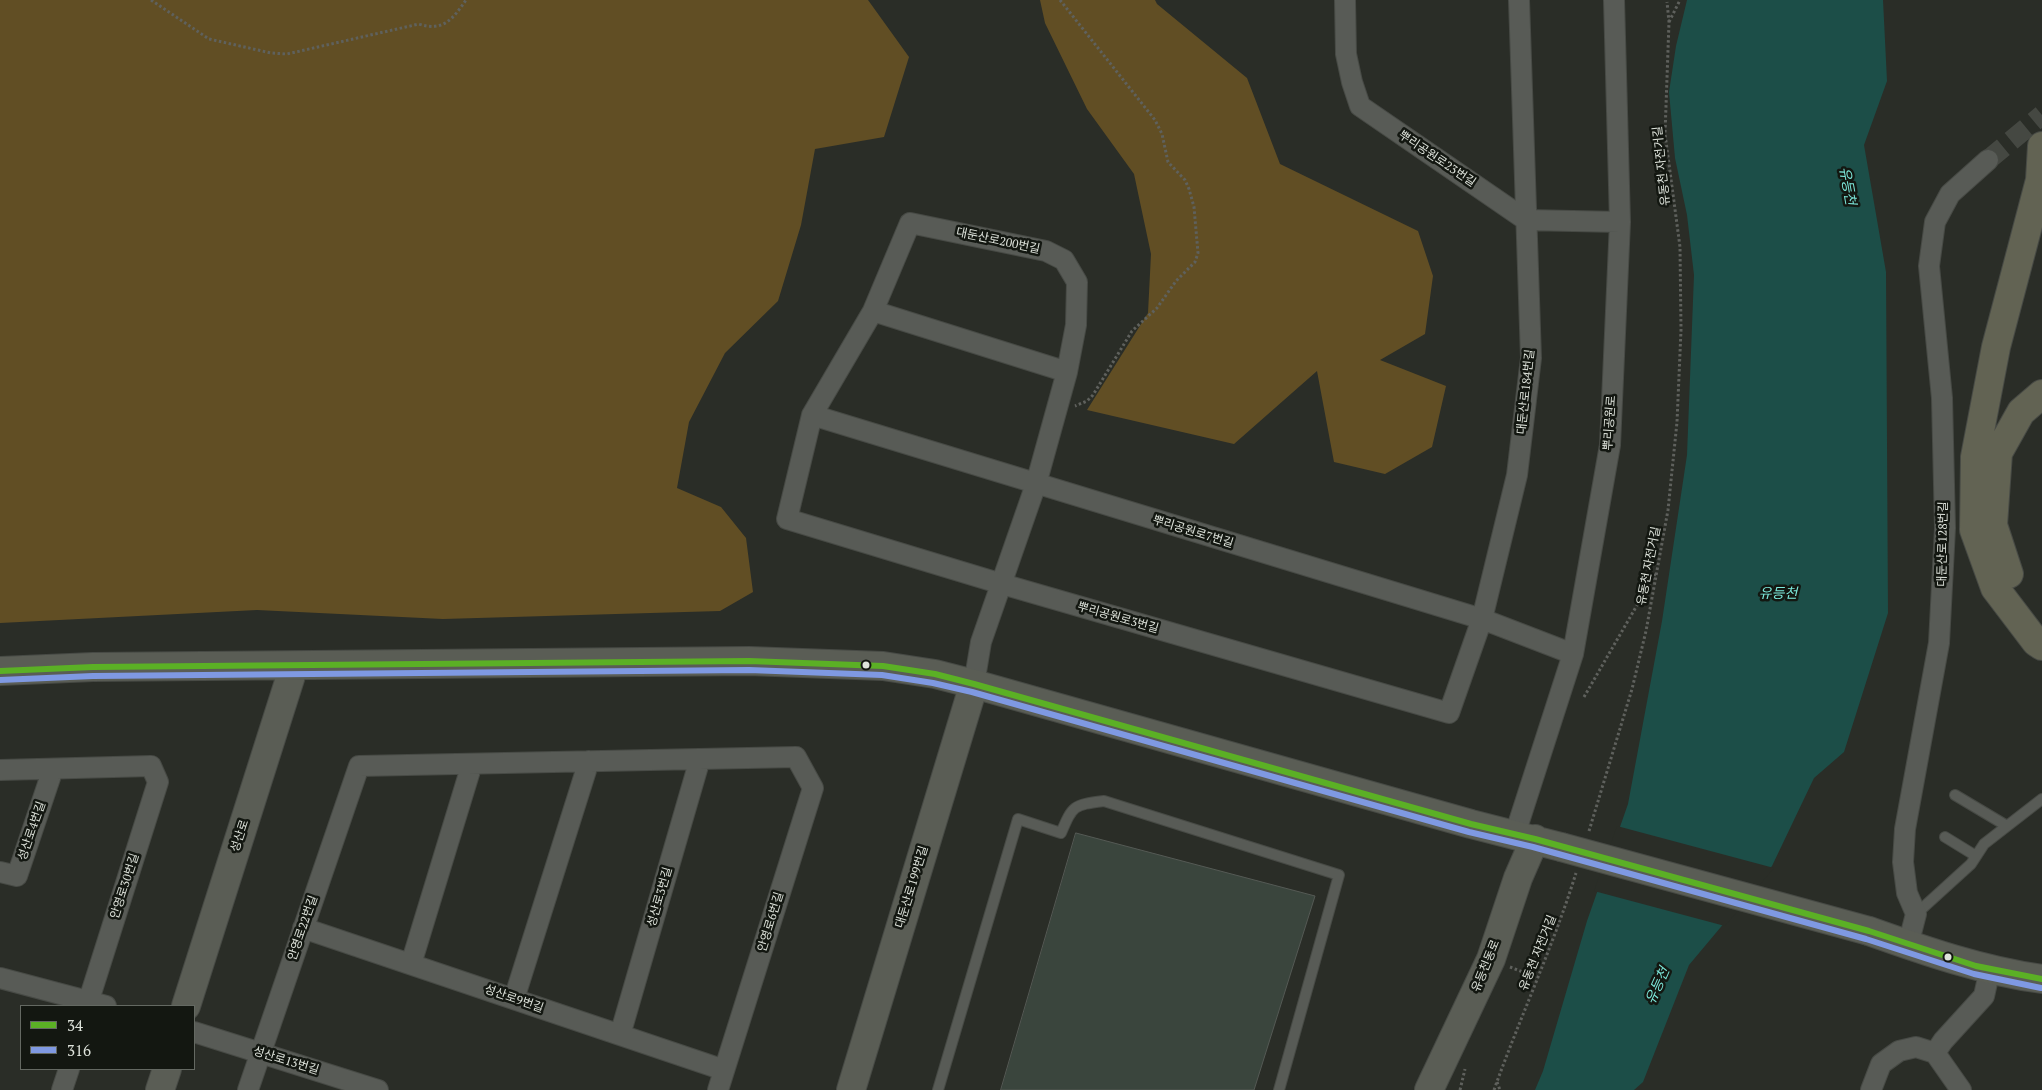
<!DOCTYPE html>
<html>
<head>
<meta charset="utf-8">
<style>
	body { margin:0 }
	#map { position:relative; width:2042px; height:1090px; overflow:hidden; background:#2a2d27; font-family:"PT Serif",serif }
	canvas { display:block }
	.legend { position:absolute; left:20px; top:1005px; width:175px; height:65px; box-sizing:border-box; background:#131711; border:1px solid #646962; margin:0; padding:6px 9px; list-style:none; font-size:15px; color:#dee3db }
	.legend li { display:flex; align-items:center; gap:10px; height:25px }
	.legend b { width:25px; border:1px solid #646962 }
</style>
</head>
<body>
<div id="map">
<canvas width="2042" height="1090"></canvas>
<ul class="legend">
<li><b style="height:6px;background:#5bb025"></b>34</li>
<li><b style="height:6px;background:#7f99e2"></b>316</li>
</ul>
</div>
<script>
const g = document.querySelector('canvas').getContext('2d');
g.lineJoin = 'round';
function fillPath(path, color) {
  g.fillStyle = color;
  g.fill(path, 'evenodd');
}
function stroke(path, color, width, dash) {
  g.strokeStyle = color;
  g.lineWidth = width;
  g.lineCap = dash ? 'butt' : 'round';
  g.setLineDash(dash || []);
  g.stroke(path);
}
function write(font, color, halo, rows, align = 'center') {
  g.font = font + ' "PT Serif","Noto Sans KR",serif';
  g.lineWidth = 5;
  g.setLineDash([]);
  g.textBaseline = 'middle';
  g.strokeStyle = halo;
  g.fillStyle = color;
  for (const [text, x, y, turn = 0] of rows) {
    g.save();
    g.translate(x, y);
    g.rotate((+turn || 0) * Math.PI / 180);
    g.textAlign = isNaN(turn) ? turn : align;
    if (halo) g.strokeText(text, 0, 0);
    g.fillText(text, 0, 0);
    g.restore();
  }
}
fillPath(new Path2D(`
	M0,0H868L909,57L884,137L815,149L801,225L778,301L725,353L689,422L677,488L721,507L746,538L753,592L720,611L443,619L257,610L0,623Z
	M1040,0H1155L1157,4L1247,78L1280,164L1418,231L1433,276L1425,334L1380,360L1446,386L1432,447L1385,474L1334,462L1317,371L1234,444L1087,410L1148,313L1151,254L1134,174L1087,109L1045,23Z`), '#614e24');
fillPath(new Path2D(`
	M1687,0H1883L1887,81L1864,145L1886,272L1888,613L1844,752L1814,778L1772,866L1689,965L1643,1082L1634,1090H1535L1543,1071L1587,921L1628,804L1662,621L1687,455L1694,275L1687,215L1675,158L1669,92L1676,46Z`), '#1c4e48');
fillPath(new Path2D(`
	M1617,826L1774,868L1725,926L1594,891Z`), '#2a2d27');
const building = new Path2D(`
	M1076,833L1315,896L1254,1090H1001Z`);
fillPath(building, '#3a453d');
stroke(building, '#555a55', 1);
stroke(new Path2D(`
	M1988,160L2042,115`), '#454842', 20, [20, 10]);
const service = new Path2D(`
	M1955,795L2007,826
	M1945,837L1976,856
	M1916,914L1971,864L1984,844L2042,799
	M938,1090L1018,819L1061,833C1073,805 1073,805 1104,801L1339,875L1279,1090`);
const minor = new Path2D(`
	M1345,0L1346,54L1352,82L1360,106L1526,220L1620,222
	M873,311L1067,372
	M812,415L1482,619L1573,654
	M974,684L981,642L1036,484L1067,372L1076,325L1077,282L1064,260L1046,251L910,223L873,311L812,415L787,519L1002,584L1449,713L1482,619L1517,475L1531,358L1519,0
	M0,770L151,766L158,782L87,1006
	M1515,834L1573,654L1610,445L1620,222L1614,0
	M0,872L17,876L53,769
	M303,928L724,1070
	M1908,945L1916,914L1907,893L1903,862L1905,829L1939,643L1945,528L1942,398L1929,266L1935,222L1950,194L1988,160
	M411,964L472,764
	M0,978L106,1006
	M514,999L589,761
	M194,1032L378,1090
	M620,1035L700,759
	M1935,1053L1943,1041L1984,996L1990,969
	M1935,1053L1961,1090
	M62,1090L69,1069
	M248,1090L359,766L796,757L813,788L718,1090
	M1871,1090L1881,1064L1899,1051L1916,1047L1935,1053`);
const secondary = new Path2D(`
	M0,671L93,667L749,661L883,666L935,674L974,684L1471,824L1561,847
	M1869,931C1925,951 1983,971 2042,979
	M186,1006L294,666
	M160,1090L167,1069
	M851,1090L974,684
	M1429,1090L1491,959L1518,878L1535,839`);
const motorway = new Path2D(`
	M2042,146L2040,180L1996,347L1975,457L1974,530L1995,588L2036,642L2042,646
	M2009,574L1993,525L1998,453L2021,412L2042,394`);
stroke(service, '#474a45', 12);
stroke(minor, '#474a45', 22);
stroke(secondary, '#474a45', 30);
stroke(motorway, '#474a45', 30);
stroke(new Path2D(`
	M151,0L209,39L271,53L287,54L419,24C443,32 453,19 466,0
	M1060,0L1155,120L1162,134L1168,162L1185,180L1189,189L1194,207L1198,253L1195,262L1176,281L1157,308L1132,331L1093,395L1087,401L1075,406
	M1669,22L1680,0
	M1584,697L1655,574
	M1589,831L1632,689L1646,631L1668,510L1677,422L1681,330L1680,247L1665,134L1669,22L1667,2
	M1510,967L1538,978
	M1497,1082L1500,1090
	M1460,1090L1465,1069
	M1494,1090C1520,1017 1553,947 1576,873`), '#5f615d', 3, [2.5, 2.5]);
stroke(service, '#585b56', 10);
stroke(minor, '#585b56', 20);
stroke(secondary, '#5a5d55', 28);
stroke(motorway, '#626353', 28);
const secondaryBridge = new Path2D(`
	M1561,847L1869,931`);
stroke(secondaryBridge, '#474a45', 30, []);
stroke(secondaryBridge, '#5a5d55', 28);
stroke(new Path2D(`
	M0,671L93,667L749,661L883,666L935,674L974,684L1471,824L1535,839L1869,931L1976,966L2042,979`), '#5bb025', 6);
stroke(new Path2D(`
	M0,680L93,676L749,670L882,675L933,683L972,692L1469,832L1533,847L1866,939L1974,974L2041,988`), '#7f99e2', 6);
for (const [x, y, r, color] of [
	[866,665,4.5,"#dee3db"],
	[1948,957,4.5,"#dee3db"]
]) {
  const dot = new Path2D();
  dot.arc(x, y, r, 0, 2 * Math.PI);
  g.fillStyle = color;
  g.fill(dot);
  stroke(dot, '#131711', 2);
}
write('12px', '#dee3db', '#131711', [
	["뿌리공원로23번길",1437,159,34],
	["유동천 자전거길",1662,166,-96],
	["대둔산로200번길",998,241,12],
	["대둔산로184번길",1526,392,-84],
	["뿌리공원로",1610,423,-86],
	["뿌리공원로7번길",1193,532,17],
	["대둔산로128번길",1943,544,-89],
	["유동천 자전거길",1649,566,-79],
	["뿌리공원로3번길",1118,618,16],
	["성산로4번길",32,831,-71],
	["성산로",240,836,-72],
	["안영로30번길",125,886,-72],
	["대둔산로199번길",912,887,-73],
	["성산로3번길",660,897,-74],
	["안영로6번길",771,922,-73],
	["안영로22번길",303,928,-71],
	["유동천 자전거길",1538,953,-68],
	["유등천동로",1486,966,-68],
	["성산로9번길",514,999,19],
	["성산로13번길",286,1061,17]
]);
write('italic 14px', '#7de9dc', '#131711', [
	["유등천",1847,186,80],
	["유등천",1778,594],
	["유등천",1658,986,-66]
]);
</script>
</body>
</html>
